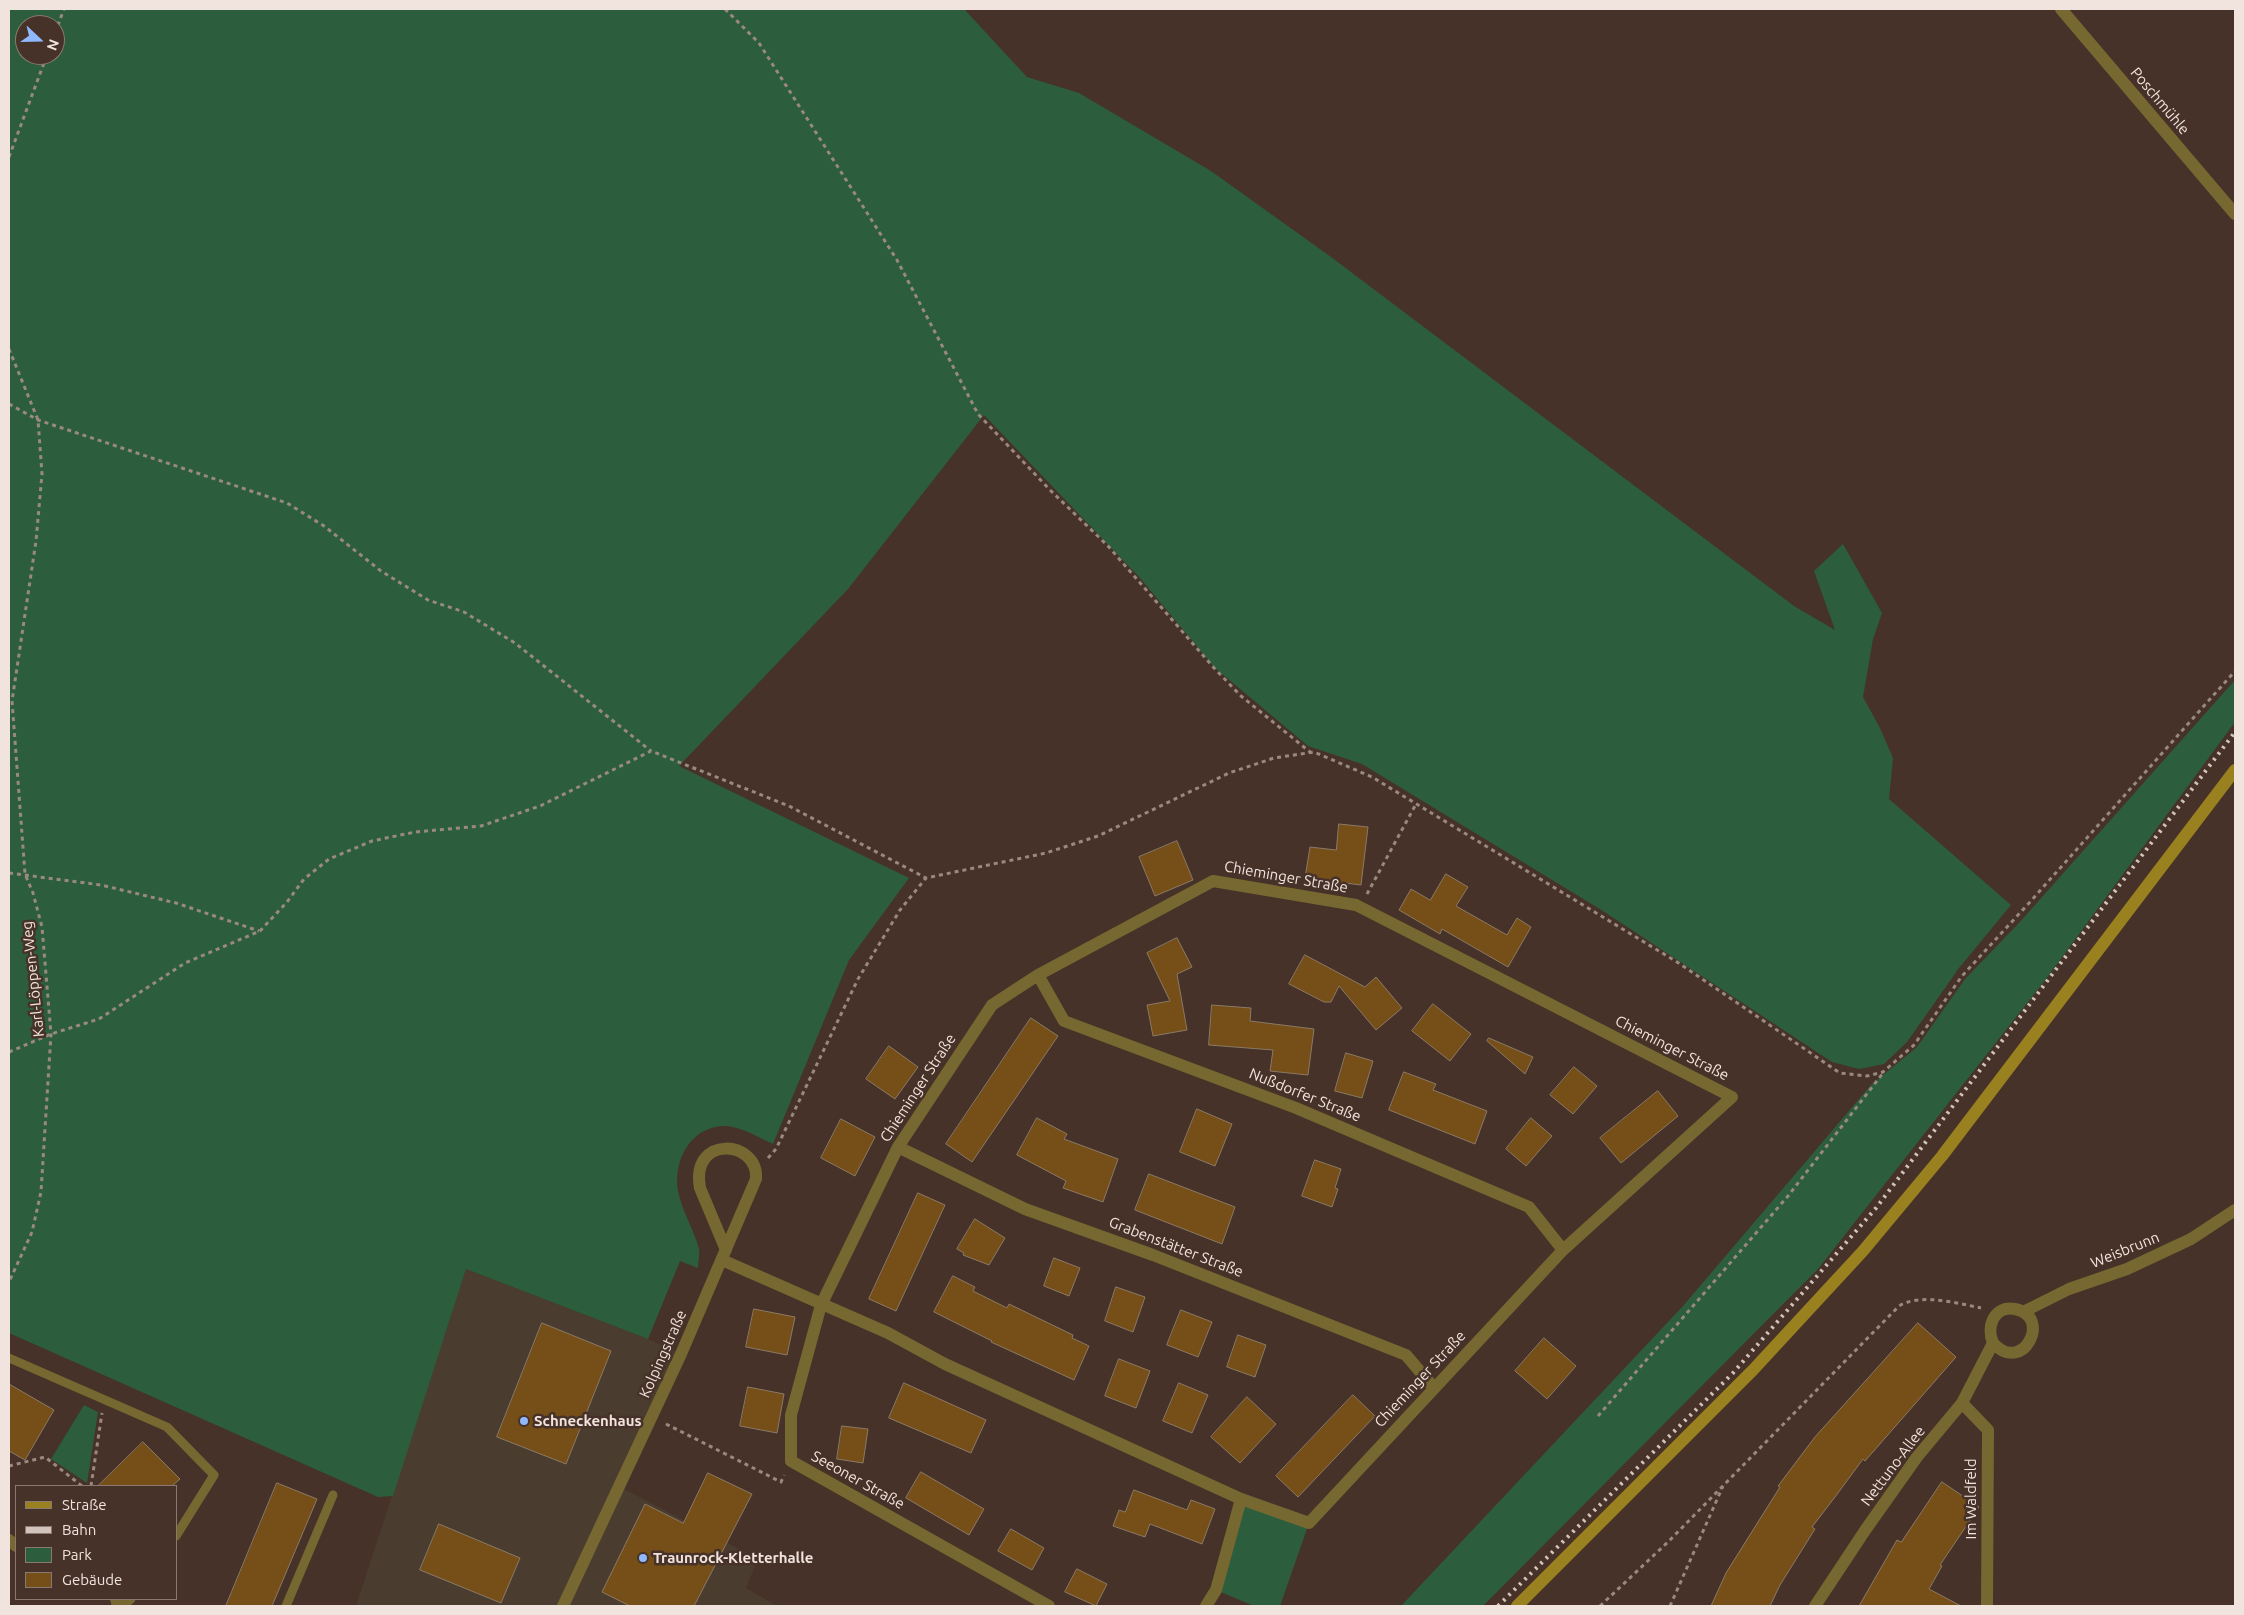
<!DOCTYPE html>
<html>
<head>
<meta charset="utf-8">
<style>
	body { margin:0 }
	#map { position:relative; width:2244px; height:1615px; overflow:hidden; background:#463228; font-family:Ubuntu,sans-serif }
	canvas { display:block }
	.frame { position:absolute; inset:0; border:10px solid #f1e3dd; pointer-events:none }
	.legend { position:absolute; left:15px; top:1485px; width:162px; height:115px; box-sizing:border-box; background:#463228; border:1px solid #8a7970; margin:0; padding:6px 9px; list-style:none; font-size:15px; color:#f1e3dd }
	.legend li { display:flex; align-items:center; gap:10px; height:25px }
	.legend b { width:25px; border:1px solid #8a7970 }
	.north { position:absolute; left:15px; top:15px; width:50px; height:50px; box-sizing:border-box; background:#463228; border:1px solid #8a7970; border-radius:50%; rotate:111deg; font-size:14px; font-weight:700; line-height:20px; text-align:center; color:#f1e3dd }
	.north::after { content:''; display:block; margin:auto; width:18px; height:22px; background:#90b8fd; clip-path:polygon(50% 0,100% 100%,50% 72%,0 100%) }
</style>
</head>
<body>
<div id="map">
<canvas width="2244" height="1615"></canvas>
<div class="frame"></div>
<ul class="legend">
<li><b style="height:6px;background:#9a811f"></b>Straße</li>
<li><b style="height:6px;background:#d3c3bd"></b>Bahn</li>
<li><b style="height:14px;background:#2c5e3d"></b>Park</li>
<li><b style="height:14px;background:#764e17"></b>Gebäude</li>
</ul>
<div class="north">N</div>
</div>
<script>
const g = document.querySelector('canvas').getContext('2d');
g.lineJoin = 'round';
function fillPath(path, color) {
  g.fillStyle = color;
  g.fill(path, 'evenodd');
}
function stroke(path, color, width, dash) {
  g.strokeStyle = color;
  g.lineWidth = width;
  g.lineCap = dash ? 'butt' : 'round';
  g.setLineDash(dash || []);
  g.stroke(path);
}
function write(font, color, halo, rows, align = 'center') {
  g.font = font + ' Ubuntu,sans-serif';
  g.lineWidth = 5;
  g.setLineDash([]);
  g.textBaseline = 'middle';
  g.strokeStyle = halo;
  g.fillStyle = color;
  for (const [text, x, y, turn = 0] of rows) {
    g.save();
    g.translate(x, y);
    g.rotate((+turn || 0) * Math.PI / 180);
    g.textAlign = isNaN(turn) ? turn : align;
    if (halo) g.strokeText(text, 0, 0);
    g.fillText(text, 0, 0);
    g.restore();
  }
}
fillPath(new Path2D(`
	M466,1269L648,1339L681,1354L620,1487L758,1559L746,1588L777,1606H356Z`), '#4a3c2e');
fillPath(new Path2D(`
	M9,9H964L1027,77L1079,93L1211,171L1331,257L1794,606L1835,630L1814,571L1843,544L1882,613L1873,639L1863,697L1879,726L1893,758L1889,799L2011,905L1959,968L1907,1042L1884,1064L1859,1069L1832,1062L1603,911L1362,764L1308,746L1215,668L1140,578L984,415L848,589L679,766L909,878L849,960L773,1144C758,1137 739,1125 722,1126C690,1128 673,1161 678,1191C682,1211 694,1230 699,1249C700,1255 698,1262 698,1268L680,1261L648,1339L466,1269L393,1496L378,1497L9,1333ZM25,25H55V55H25Z
	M2235,680V722L2046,979L1818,1269L1483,1606H1401L1683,1306L1871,1085L1917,1047L1965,979L2018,924Z
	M84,1405L98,1412L87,1483L51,1459Z
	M1241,1499L1309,1523L1280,1606H1254L1216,1590Z`), '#2c5e3d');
const building = new Path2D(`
	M1339,824L1368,827L1361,885L1305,878L1310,847L1336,850Z
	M1177,841L1193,880L1155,896L1139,857Z
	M1446,874L1468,887L1456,906L1507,935L1517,918L1531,927L1508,967L1442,929L1440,934L1399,910L1411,889L1430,900Z
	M1177,938L1192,967L1177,974L1187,1030L1153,1036L1147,1005L1170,1001L1147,953Z
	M1305,955L1365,987L1376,977L1402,1008L1376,1030L1339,986L1331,1002H1324L1289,984Z
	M1433,1004L1471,1034L1450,1061L1412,1031Z
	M1212,1005L1251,1008L1250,1021L1314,1029L1308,1075L1270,1071L1273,1050L1209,1045Z
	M1031,1018L1058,1036L972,1162L946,1144Z
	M1489,1038L1533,1057L1525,1074L1487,1041Z
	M889,1046L918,1067L895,1099L866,1079Z
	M1346,1053L1373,1061L1362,1098L1335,1091Z
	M1574,1067L1597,1086L1573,1114L1550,1095Z
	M1404,1072L1436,1084L1433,1090L1487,1111L1475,1144L1389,1110Z
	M1658,1091L1678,1116L1621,1163L1600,1138Z
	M1197,1109L1232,1124L1215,1166L1180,1152Z
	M1037,1118L1067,1134L1064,1139L1118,1159L1103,1202L1063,1188L1066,1181L1017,1155Z
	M1531,1118L1552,1136L1526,1166L1506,1149Z
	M841,1119L875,1137L855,1176L821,1158Z
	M1315,1160L1341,1169L1335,1188L1338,1189L1332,1207L1302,1196Z
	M1149,1174L1235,1207L1222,1244L1135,1210Z
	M918,1193L945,1205L896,1311L869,1299Z
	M975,1219L1005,1238L989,1265L963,1255L964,1253L957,1249Z
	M1054,1258L1080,1268L1069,1296L1044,1286Z
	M953,1276L975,1287L973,1291L1007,1308L1009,1304L1073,1335L1072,1338L1089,1346L1074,1380L991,1342L992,1341L934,1312Z
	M1116,1287L1145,1297L1133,1332L1105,1321Z
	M754,1309L795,1317L787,1355L746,1347Z
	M1181,1310L1212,1322L1198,1357L1167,1345Z
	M542,1323L611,1351L566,1464L497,1437Z
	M1918,1323L1956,1357L1865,1461L1863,1459L1838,1493L1812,1527L1815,1529L1780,1585L1770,1606H1711L1726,1573L1780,1487L1778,1486L1815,1437Z
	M1238,1335L1266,1345L1255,1377L1227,1367Z
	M1544,1338L1576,1366L1547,1399L1515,1371Z
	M1119,1359L1150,1371L1136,1408L1105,1396Z
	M904,1383L986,1420L971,1453L889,1418Z
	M1179,1383L1208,1395L1192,1433L1163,1421Z
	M9,1384L54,1410L25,1460L9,1451Z
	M748,1387L784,1394L777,1433L740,1426Z
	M1353,1395L1375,1416L1298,1497L1276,1476Z
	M1247,1397L1276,1424L1240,1463L1211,1437Z
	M842,1426L868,1429L863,1463L837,1459Z
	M143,1442L180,1479L172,1486H98Z
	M921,1472L984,1509L969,1535L906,1498Z
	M708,1473L752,1494L694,1606H630L602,1592L645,1504L683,1523Z
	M1942,1482L1979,1507L1940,1565L1942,1566L1929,1589L1961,1606H1859L1897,1540L1901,1542Z
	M277,1483L317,1499L272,1606H226Z
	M1134,1490L1187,1510L1191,1500L1215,1509L1202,1544L1150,1524L1145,1537L1113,1526L1119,1510L1125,1512Z
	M439,1524L520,1558L501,1603L420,1570Z
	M1011,1529L1044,1548L1032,1570L998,1551Z
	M1077,1569L1107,1584L1096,1606L1065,1592Z`);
fillPath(building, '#764e17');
stroke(building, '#8b7a67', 1);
stroke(new Path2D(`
	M725,9L759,43L897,260L978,414L1050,490L1108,546L1214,668L1241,696L1310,752
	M55,33L64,9
	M9,157L47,55
	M9,349L38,420L42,474L36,541L12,701L25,874L33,893L42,927L51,1034L41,1192L32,1232L9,1282
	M9,404L38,420L287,503L324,526L381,571L428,600L464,612L515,643L651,751
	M9,873L101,885L176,903L259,931
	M1367,894L1416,804
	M9,1052L51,1034L99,1019L185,963L260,931L287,902L304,879L329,859L372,841L415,832L481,826L540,806L651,751L789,806L926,878
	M768,1158L776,1149L858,979L900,910L926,878L1046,853L1098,836L1229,773L1274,758L1314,752L1372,777L1677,962L1840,1073L1867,1076L1883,1072L1914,1045L1962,976L2030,902L2235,671
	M1598,1416L1788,1196L1883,1073
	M666,1424L781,1482L784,1475
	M9,1466L45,1457L82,1486
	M91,1486L102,1413
	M1600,1606L1668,1542L1899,1306C1920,1293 1957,1303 1981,1308
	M1670,1606L1723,1486`), '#9a8981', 3, [4, 4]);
stroke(new Path2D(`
	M9,1358L167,1427L214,1475L176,1536
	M123,1606L131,1599
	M286,1606L333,1495`), '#776731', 9);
stroke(new Path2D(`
	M2061,9L2235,214
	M1038,975L1064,1021L1296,1108L1529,1207L1563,1250
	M898,1147L1025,1209L1153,1255L1406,1355L1434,1388
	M722,1260L888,1333L945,1364L1241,1499L1309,1523L1563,1250L1732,1097L1356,905L1213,881L1038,975L992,1005L898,1147L821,1305L791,1415V1461L1049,1606
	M2023,1312L2069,1289L2127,1269L2191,1239L2235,1210
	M1962,1403L1988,1430L1987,1606
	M9,1540L16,1546
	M116,1599L118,1606
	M563,1606L681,1354L756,1179C759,1140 690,1134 700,1188L726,1250
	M1206,1606L1216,1590L1241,1499
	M1815,1606L1866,1529L1917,1457L1962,1403L1993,1343C1986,1327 1994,1305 2015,1309C2053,1316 2023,1376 1993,1343`), '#776731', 12);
stroke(new Path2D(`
	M1517,1606L1753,1370L1863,1251L1942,1156L2235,770`), '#9a811f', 12);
stroke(new Path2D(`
	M1498,1606L1733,1373L1876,1208L2235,732`), '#d3c3bd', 4, [2.5, 5]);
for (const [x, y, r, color] of [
	[524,1421,5,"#90b8fd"],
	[643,1558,5,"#90b8fd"]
]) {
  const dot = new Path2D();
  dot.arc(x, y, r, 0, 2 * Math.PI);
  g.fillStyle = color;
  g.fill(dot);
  stroke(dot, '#463228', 2);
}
write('15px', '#f1e3dd', '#463228', [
	["Poschmühle",2160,101,50],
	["Chieminger Straße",1286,877,10],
	["Karl-Löppen-Weg",33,979,-96],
	["Chieminger Straße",1672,1048,27],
	["Chieminger Straße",918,1088,-57],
	["Nußdorfer Straße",1305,1095,22],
	["Grabenstätter Straße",1176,1247,21],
	["Weisbrunn",2125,1250,-22],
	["Kolpingstraße",663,1354,-66],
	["Chieminger Straße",1420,1379,-47],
	["Nettuno-Allee",1893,1466,-53],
	["Seeoner Straße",858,1480,29],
	["Im Waldfeld",1971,1499,-90]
]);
write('bold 15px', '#f1e3dd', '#463228', [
	["Schneckenhaus",534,1421],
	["Traunrock-Kletterhalle",653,1558]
], 'left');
</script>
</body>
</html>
